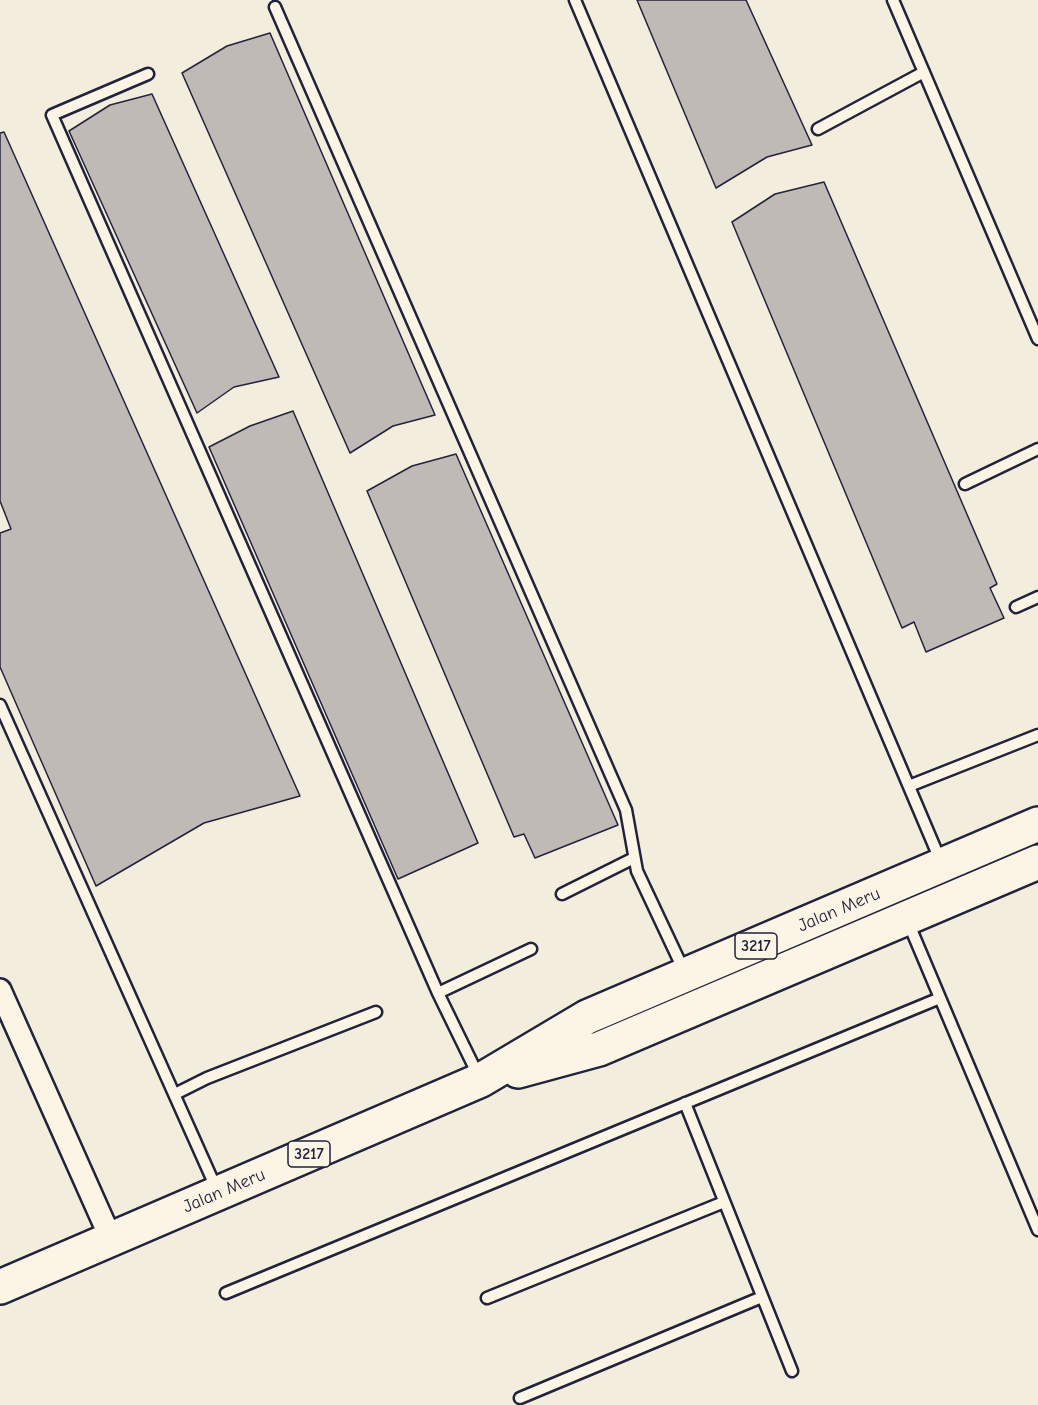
<!DOCTYPE html>
<html>
<head>
<meta charset="utf-8">
<style>
	body { margin:0 }
	canvas { display:block; background:#f3edde }
</style>
</head>
<body>
<canvas width="1038" height="1405"></canvas>
<script>
const g = document.querySelector('canvas').getContext('2d');
g.lineJoin = 'round';
function fillPath(path, color) {
  g.fillStyle = color;
  g.fill(path, 'evenodd');
}
function stroke(path, color, width, dash) {
  g.strokeStyle = color;
  g.lineWidth = width;
  g.lineCap = dash ? 'butt' : 'round';
  g.setLineDash(dash || []);
  g.stroke(path);
}
function write(font, color, halo, rows, align = 'center') {
  g.font = font + ' "Comic Neue",sans-serif';
  g.lineWidth = 4.5;
  g.setLineDash([]);
  g.textBaseline = 'middle';
  g.strokeStyle = halo;
  g.fillStyle = color;
  for (const [text, x, y, turn = 0] of rows) {
    g.save();
    g.translate(x, y);
    g.rotate((+turn || 0) * Math.PI / 180);
    g.textAlign = isNaN(turn) ? turn : align;
    if (halo) g.strokeText(text, 0, 0);
    g.fillText(text, 0, 0);
    g.restore();
  }
}
const building = new Path2D(`
	M637,0H746L812,145L767,157L716,188Z
	M270,33L435,415L393,426L350,453L182,73L227,46Z
	M152,94L279,377L234,387L197,413L69,131L110,105Z
	M4,132L300,796L204,823L96,886L0,667V533L11,529L0,501V133Z
	M824,182L997,584L990,588L1004,618L926,652L914,622L902,628L732,222L775,194Z
	M293,411L478,843L398,879L209,447L250,426Z
	M456,454L618,825L535,858L524,834L514,837L367,491L412,466Z`);
fillPath(building, '#bfbab6');
stroke(building, '#22223b', 1.5);
const lane = new Path2D(`
	M575,0L941,862
	M893,0L1038,339
	M275,7L626,810L637,871L685,973
	M148,74L52,115L438,993L479,1077
	M818,129L924,72
	M965,484L1038,449
	M1016,607L1038,597
	M0,705L217,1190
	M909,786L1038,735
	M562,894L634,858
	M908,922L1038,1230
	M438,993L531,949
	M175,1094L207,1078L376,1012
	M685,1103L792,1371
	M226,1293L940,998
	M487,1298L724,1202
	M520,1398L762,1297`);
const street = new Path2D(`
	M0,990L111,1239`);
const primary = new Path2D(`
	M518,1071L599,1049L1038,862
	M0,1287L481,1080L587,1017L1038,824`);
stroke(lane, '#22223b', 15);
stroke(street, '#22223b', 26);
stroke(primary, '#22223b', 38);
stroke(lane, '#fcf5e5', 10);
stroke(street, '#fcf5e5', 21);
stroke(primary, '#fcf5e5', 33);
for (const [x, y, w] of [
	[756,946,42],
	[309,1154,42]
]) {
  const box = new Path2D();
  box.roundRect(x - w / 2, y - 13, w, 26, 4.5);
  g.fillStyle = '#fcf5e5';
  g.fill(box);
  stroke(box, '#22223b', 1.5);
}
write('bold 16px', '#22223b', null, [
	["3217",756,946],
	["3217",309,1154]
]);
write('18px', '#22223b', '#fcf5e5', [
	["Jalan Meru",839,910,-23],
	["Jalan Meru",224,1191,-23]
]);
</script>
</body>
</html>
